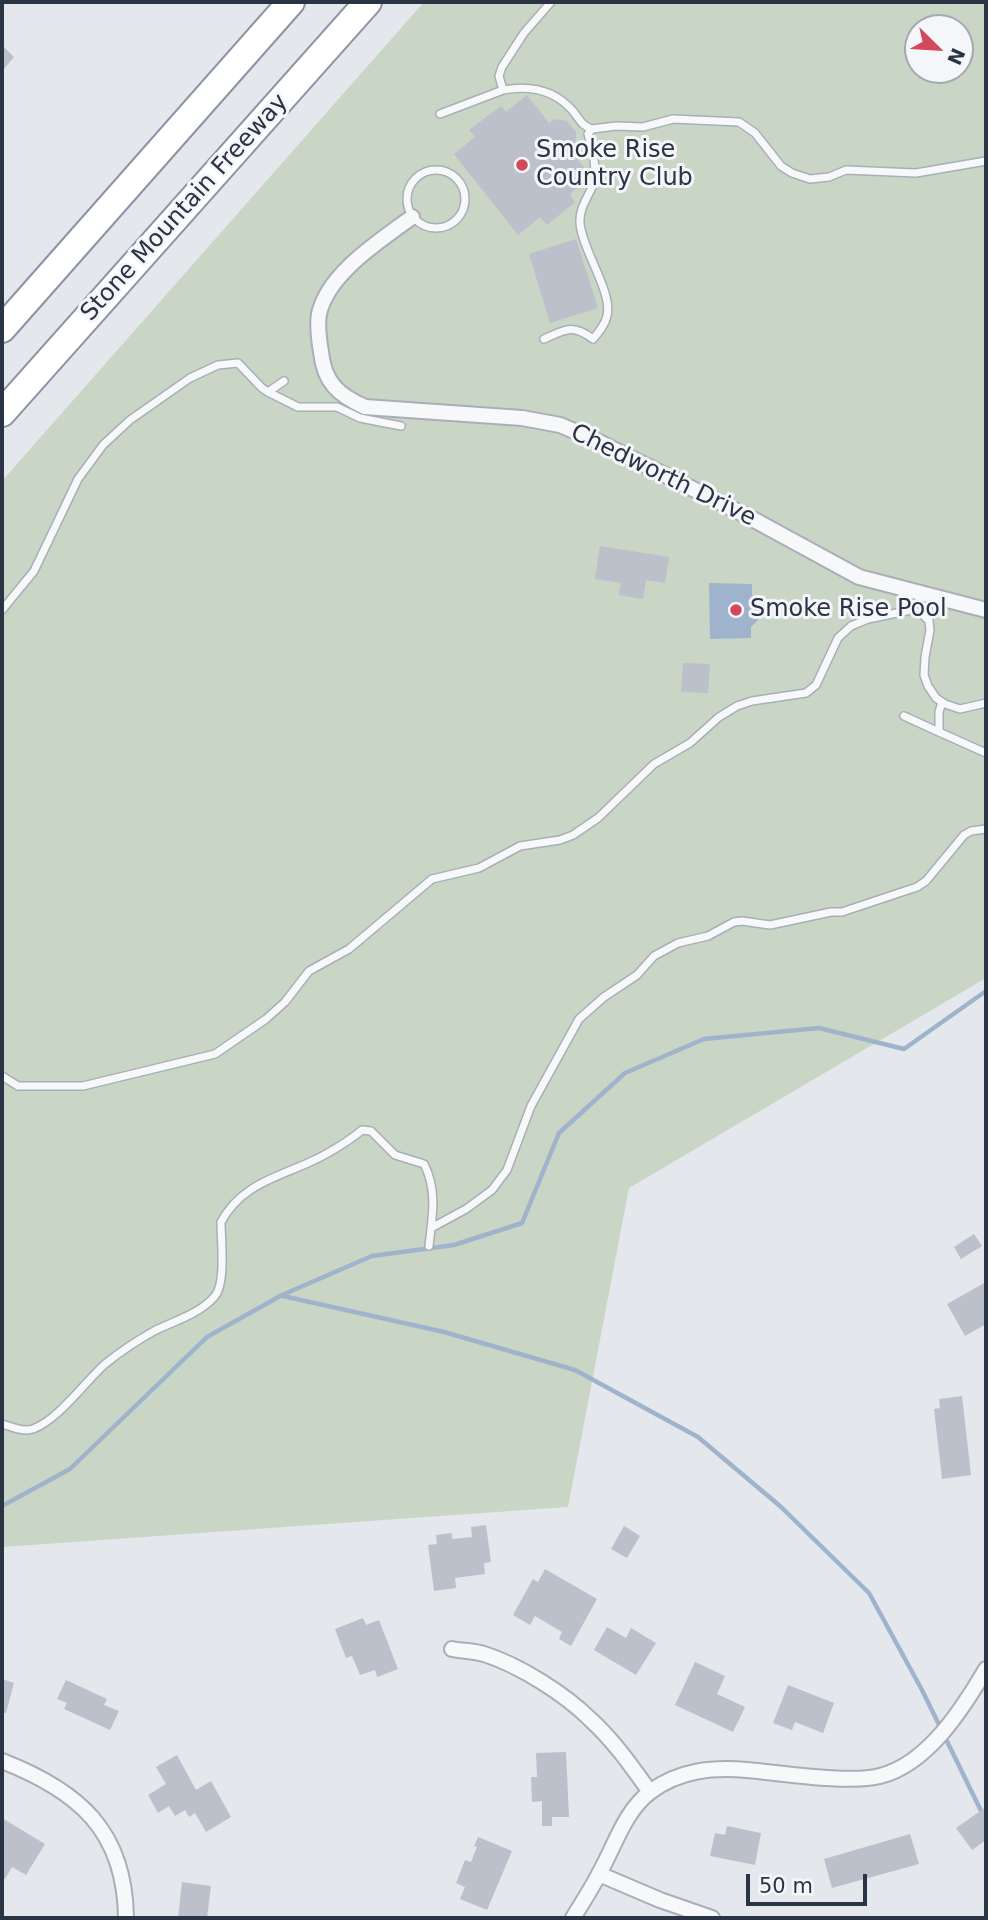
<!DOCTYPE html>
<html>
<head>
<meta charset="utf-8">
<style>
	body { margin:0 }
	#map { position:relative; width:988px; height:1920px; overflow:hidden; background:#e4e7ec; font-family:"DejaVu Sans",sans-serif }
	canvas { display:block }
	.frame { position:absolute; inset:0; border:4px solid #2b3445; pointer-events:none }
	.north { position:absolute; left:904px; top:14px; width:70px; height:70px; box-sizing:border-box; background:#f4f6f9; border:2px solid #a4a8b1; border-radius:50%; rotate:114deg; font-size:19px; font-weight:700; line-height:28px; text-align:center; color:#2b3445 }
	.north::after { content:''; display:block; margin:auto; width:24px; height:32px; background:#d1495b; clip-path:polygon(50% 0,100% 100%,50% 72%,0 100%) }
	.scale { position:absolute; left:746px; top:1874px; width:121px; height:32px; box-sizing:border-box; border:4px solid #2b3445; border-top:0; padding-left:9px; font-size:21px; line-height:24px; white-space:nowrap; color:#2b3445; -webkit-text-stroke:5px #f4f6f9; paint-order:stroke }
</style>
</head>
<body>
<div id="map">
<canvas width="988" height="1920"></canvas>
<div class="frame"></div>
<div class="north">N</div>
<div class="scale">50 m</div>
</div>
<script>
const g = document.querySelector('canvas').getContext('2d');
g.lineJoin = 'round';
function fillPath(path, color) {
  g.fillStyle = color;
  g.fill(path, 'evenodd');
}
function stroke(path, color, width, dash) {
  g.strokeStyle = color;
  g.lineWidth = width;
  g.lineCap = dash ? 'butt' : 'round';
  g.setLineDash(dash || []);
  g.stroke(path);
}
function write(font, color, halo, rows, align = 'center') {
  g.font = font + ' "DejaVu Sans",sans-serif';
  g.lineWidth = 6;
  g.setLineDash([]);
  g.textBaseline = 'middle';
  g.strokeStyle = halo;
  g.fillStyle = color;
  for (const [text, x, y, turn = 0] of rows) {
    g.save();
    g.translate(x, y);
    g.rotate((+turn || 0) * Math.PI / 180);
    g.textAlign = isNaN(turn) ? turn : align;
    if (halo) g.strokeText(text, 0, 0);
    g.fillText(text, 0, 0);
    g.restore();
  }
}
fillPath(new Path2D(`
	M424,2H986V978L629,1188L568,1507L2,1547V481ZM918,28H960V70H918Z`), '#c9d6c5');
fillPath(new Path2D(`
	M709,583L752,584V595L762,607L759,619L751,627V638L710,639Z`), '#9fb4cc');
stroke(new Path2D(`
	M283,1296L444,1332L575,1370L698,1437L780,1506L869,1593L922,1690L986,1821
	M2,1506L70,1469L207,1337L282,1295L372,1256L454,1245L522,1223L559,1133L625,1073L704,1039L819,1028L904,1049L986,991`), '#9fb4cc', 4.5);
fillPath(new Path2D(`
	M2,45L14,57L2,71Z
	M527,95L549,123L556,119L567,121L576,132L575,144L570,150L591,176L570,194L575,202L547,225L540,217L518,235L454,154L475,137L469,130L501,106L506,112Z
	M576,239L598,308L550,323L529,254Z
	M600,546L669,557L665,583L646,580L643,599L619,595L621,583L595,579Z
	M683,663L710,664L708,693L681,692Z
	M974,1234L982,1246L961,1259L954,1247Z
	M986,1282V1324L965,1336L947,1304Z
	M962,1396L971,1475L942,1479L934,1409L940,1408L939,1399Z
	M486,1525L491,1562L484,1563L485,1574L455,1578L456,1588L434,1591L428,1545L437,1544L436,1535L452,1533V1539L472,1537L471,1527Z
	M624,1526L640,1536L627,1558L611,1549Z
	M545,1569L597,1599L571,1646L559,1639L562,1632L535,1616L530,1625L513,1615L533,1579L538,1582Z
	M363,1618L366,1625L379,1620L398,1669L377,1677L375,1670L360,1675L352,1656L346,1658L335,1629Z
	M607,1627L626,1638L631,1628L656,1643L636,1675L594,1650Z
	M695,1662L725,1676L717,1694L745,1707L733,1732L675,1705Z
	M2,1679L14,1683L6,1713L2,1712Z
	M66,1680L107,1699L104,1705L119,1711L110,1730L64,1709L67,1703L57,1699Z
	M788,1685L834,1703L823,1733L795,1722L792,1730L773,1723Z
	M566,1752L569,1817H552V1826H542V1801L532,1802L531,1777H537L536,1753Z
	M177,1755L196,1790L211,1781L231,1817L206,1832L195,1813L189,1817L185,1810L175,1816L169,1806L158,1813L148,1795L166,1784L156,1767Z
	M986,1807V1840L972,1850L956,1828Z
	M2,1818L45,1844L26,1875L12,1867L5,1879L2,1877Z
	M727,1826L761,1833L755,1865L710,1856L715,1833L725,1835Z
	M910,1834L919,1864L832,1888L824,1859Z
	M478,1837L512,1851L487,1910L460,1899L465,1887L456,1883L465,1860L471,1862L477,1847L474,1846Z
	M182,1882L211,1886L207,1918H178Z`), '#bbc0ca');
const lane = new Path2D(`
	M503,90C530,85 554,89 573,111C580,120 582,126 592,129L588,134C593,151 598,170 592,187C587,199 579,209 580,223C582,250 613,292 607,316C605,325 599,332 593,339C573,324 566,329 544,339
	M440,114L503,90L499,76L502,67L524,33L551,2
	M592,129L616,126L643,127L673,119L739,122L755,133L781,166L792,173L810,179L829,177L846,170L916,173L986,161
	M407 199a29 29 0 1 1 58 0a29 29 0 1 1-58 0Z
	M268,392L298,407H337L360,418L401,426
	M2,610L34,571L78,479L103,445L130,420L190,378L218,365L238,363L262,388L268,392L284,381
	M904,716L939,732V712L942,702
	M939,732L986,753
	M2,1076L18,1086H83L215,1054L266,1019L285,1002L309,971L349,949L432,879L479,868L520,846L560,840L573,835L598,818L654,764L690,743L719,717L737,706L752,701L806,693L816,685L838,638L851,626L868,619L911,610L922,614L929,621L930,630L925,657L924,675L928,686L936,698L945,704L960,709L986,703
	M433,1227L466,1209L492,1190L507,1170L531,1106L579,1019L604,997L637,975L654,956L678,943L708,936L734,922L742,921L770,925L831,912H842L917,887L926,881L964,835L971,831L986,829
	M2,1424C12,1427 23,1432 33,1429C58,1420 85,1382 105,1364C120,1352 138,1340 154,1331C174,1321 200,1314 215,1296C226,1283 221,1240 221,1222C241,1185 275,1178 310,1162C326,1155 349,1141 362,1130L371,1131L395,1155L424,1164C438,1191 432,1218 429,1246`);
const street = new Path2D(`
	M412,217C380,241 328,273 319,314C317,325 319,340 321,352C324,382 338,395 365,407L522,418L560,425L593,439L747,516L859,577L986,610
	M452,1649C462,1651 474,1651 484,1654C519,1665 565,1694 591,1720C614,1741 632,1767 650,1792
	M2,1761C79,1791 125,1831 126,1918
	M599,1874L660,1900L712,1918
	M573,1918C582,1903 592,1888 600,1872C615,1845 625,1811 650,1792C679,1770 713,1767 747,1770C782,1773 848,1784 880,1776C928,1764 963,1708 986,1669`);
const highway = new Path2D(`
	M2,329L291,2
	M2,413L368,2`);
stroke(lane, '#a9aeb7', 10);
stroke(street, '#a9aeb7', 18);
stroke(highway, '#8b94a3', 30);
stroke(lane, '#f7f8fa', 7);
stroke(street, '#f7f8fa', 14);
stroke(highway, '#fff', 26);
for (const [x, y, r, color] of [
	[522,165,7,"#d1495b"],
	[736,610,7,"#d1495b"]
]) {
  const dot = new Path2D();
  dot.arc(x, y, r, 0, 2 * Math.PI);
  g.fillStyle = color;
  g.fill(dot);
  stroke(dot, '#f4f6f9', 2.5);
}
write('24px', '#2b3445', '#f4f6f9', [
	["Smoke Rise",536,151],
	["Country Club",536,179],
	["Smoke Rise Pool",750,610]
], 'left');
write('24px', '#2b3445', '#f4f6f9', [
	["Stone Mountain Freeway",185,208,-48],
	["Chedworth Drive",663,476,26]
]);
</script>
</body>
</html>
